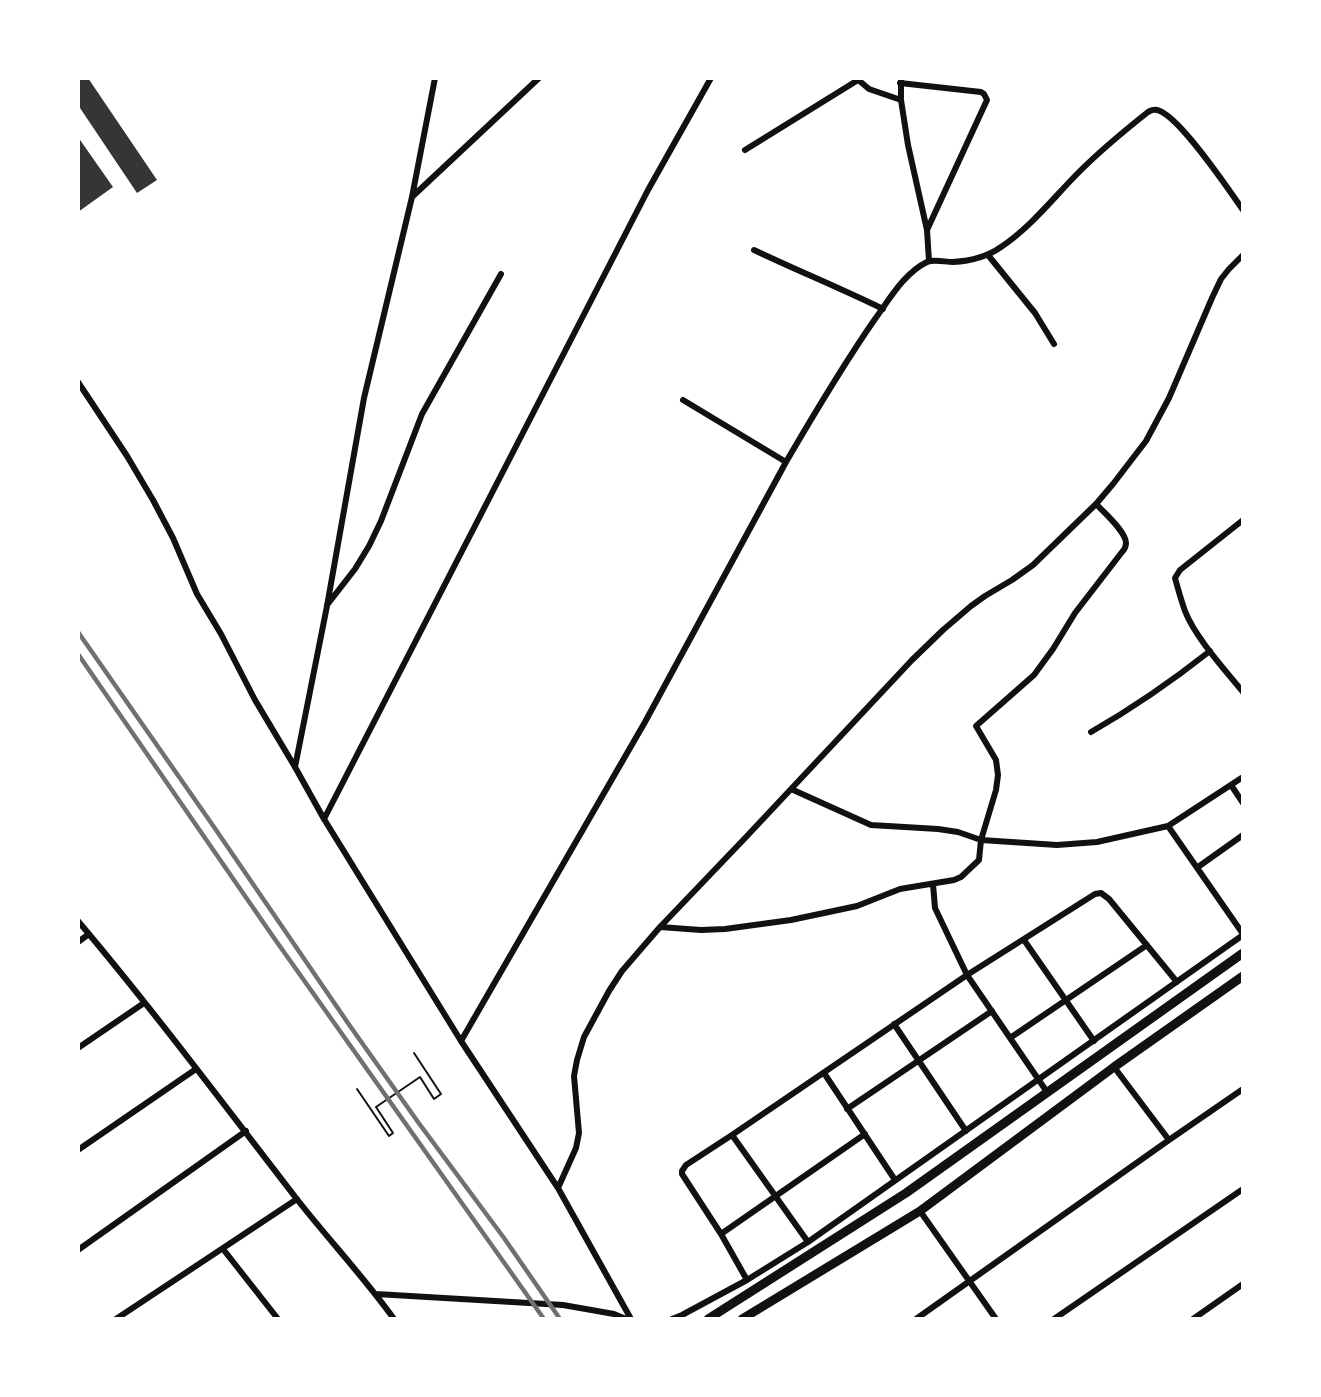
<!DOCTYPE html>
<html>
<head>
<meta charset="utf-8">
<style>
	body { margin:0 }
	#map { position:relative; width:1321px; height:1397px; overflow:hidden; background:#fff; font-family:Inter,sans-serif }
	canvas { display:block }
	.frame { position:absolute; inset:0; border:80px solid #fff; pointer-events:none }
</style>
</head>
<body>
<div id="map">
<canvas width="1321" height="1397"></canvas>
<div class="frame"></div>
</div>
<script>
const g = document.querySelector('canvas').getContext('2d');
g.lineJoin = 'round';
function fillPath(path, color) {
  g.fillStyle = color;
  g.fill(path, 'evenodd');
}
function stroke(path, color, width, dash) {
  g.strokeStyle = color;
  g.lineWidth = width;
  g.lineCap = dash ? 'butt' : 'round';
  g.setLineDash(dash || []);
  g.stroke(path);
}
fillPath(new Path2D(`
	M78,78H88L157,180L137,193L78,105Z
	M78,137L113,187L78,212Z`), '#353535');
stroke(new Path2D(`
	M357,1089L389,1136L393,1133L376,1107L420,1077L434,1099L441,1094L414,1053`), '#111', 2);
stroke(new Path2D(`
	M856,78L869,89L901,100
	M901,78V100L908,145L927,230L929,261
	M900,83L981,92L984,94L987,100L927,230
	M745,150L858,80
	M413,196L539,78
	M754,250C796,270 840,288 883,309
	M988,255L1035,313L1054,344
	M78,382L127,456L153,500L173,538L197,594L221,634L255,700L295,767L324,819L461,1041L558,1188L631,1319
	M683,400L786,462
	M1243,520L1180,570L1175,578C1178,589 1181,600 1185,611C1195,637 1225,670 1243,692
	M327,605L355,569L369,546L381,521L422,414L501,274
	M1091,732C1133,708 1172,681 1210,651
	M295,767L327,606L364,398L412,197L435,78
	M1231,785L1243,803
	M791,789L871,825L938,829L958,832L981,840L1057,845L1097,842L1168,826L1243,777
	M324,819L648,190L711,78
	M1168,826L1243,934
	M1198,867L1243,835
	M933,884L935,908L967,975L1047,1092
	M78,921C154,1011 224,1105 296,1198C328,1239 364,1277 394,1319
	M660,927L701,930L725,929L791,920L857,906L900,889L954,880L961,877L979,860L981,840L996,790L998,775L996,760L976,726L1034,675L1053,649L1075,613L1122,552C1124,550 1126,546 1126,543C1126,532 1104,512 1096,504
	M1024,940L1094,1041
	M78,942L89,934
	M894,1024L966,1131
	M1010,1038L1147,945
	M461,1041L645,722L786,462C814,414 843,365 875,319C889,300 904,273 927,262C934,259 945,262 953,262C970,261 987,257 1001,247C1031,227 1054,197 1079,172C1101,150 1124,131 1148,112C1152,110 1152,109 1157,110C1178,114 1229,190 1243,210
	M78,1048L144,1003
	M1114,1067L1169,1140
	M824,1073L895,1180
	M847,1109L992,1011
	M732,1135L808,1242
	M78,1150L196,1069
	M558,1188L576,1148L579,1133L574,1076L577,1060L584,1037L609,991L622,971L660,927L747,836L912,660L943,630L971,606L985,596L1012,580L1033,565L1096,504L1113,484L1146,441L1169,398L1212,298L1221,279L1229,269L1243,255
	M920,1211L996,1319
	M721,1234L865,1134
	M223,1249L278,1319
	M78,1250L246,1131
	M747,1280L721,1234L682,1174V1171L686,1165L732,1135L967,975L1095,894L1101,893L1109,899L1177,982
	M376,1294L563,1305L614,1314L626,1319
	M116,1319L297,1199
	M672,1319L682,1315L747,1280L808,1242L1243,935
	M916,1319L1169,1140L1243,1089
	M1054,1319L1243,1189
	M1193,1319L1243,1284`), '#111', 6);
stroke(new Path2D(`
	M708,1319L906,1193L1243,953
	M742,1319L920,1211L1114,1067L1243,976`), '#111', 9);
stroke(new Path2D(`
	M78,632L214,827L350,1026L418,1122L504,1238L560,1319
	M78,654L274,938L544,1319`), '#707070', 4.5);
</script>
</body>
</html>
